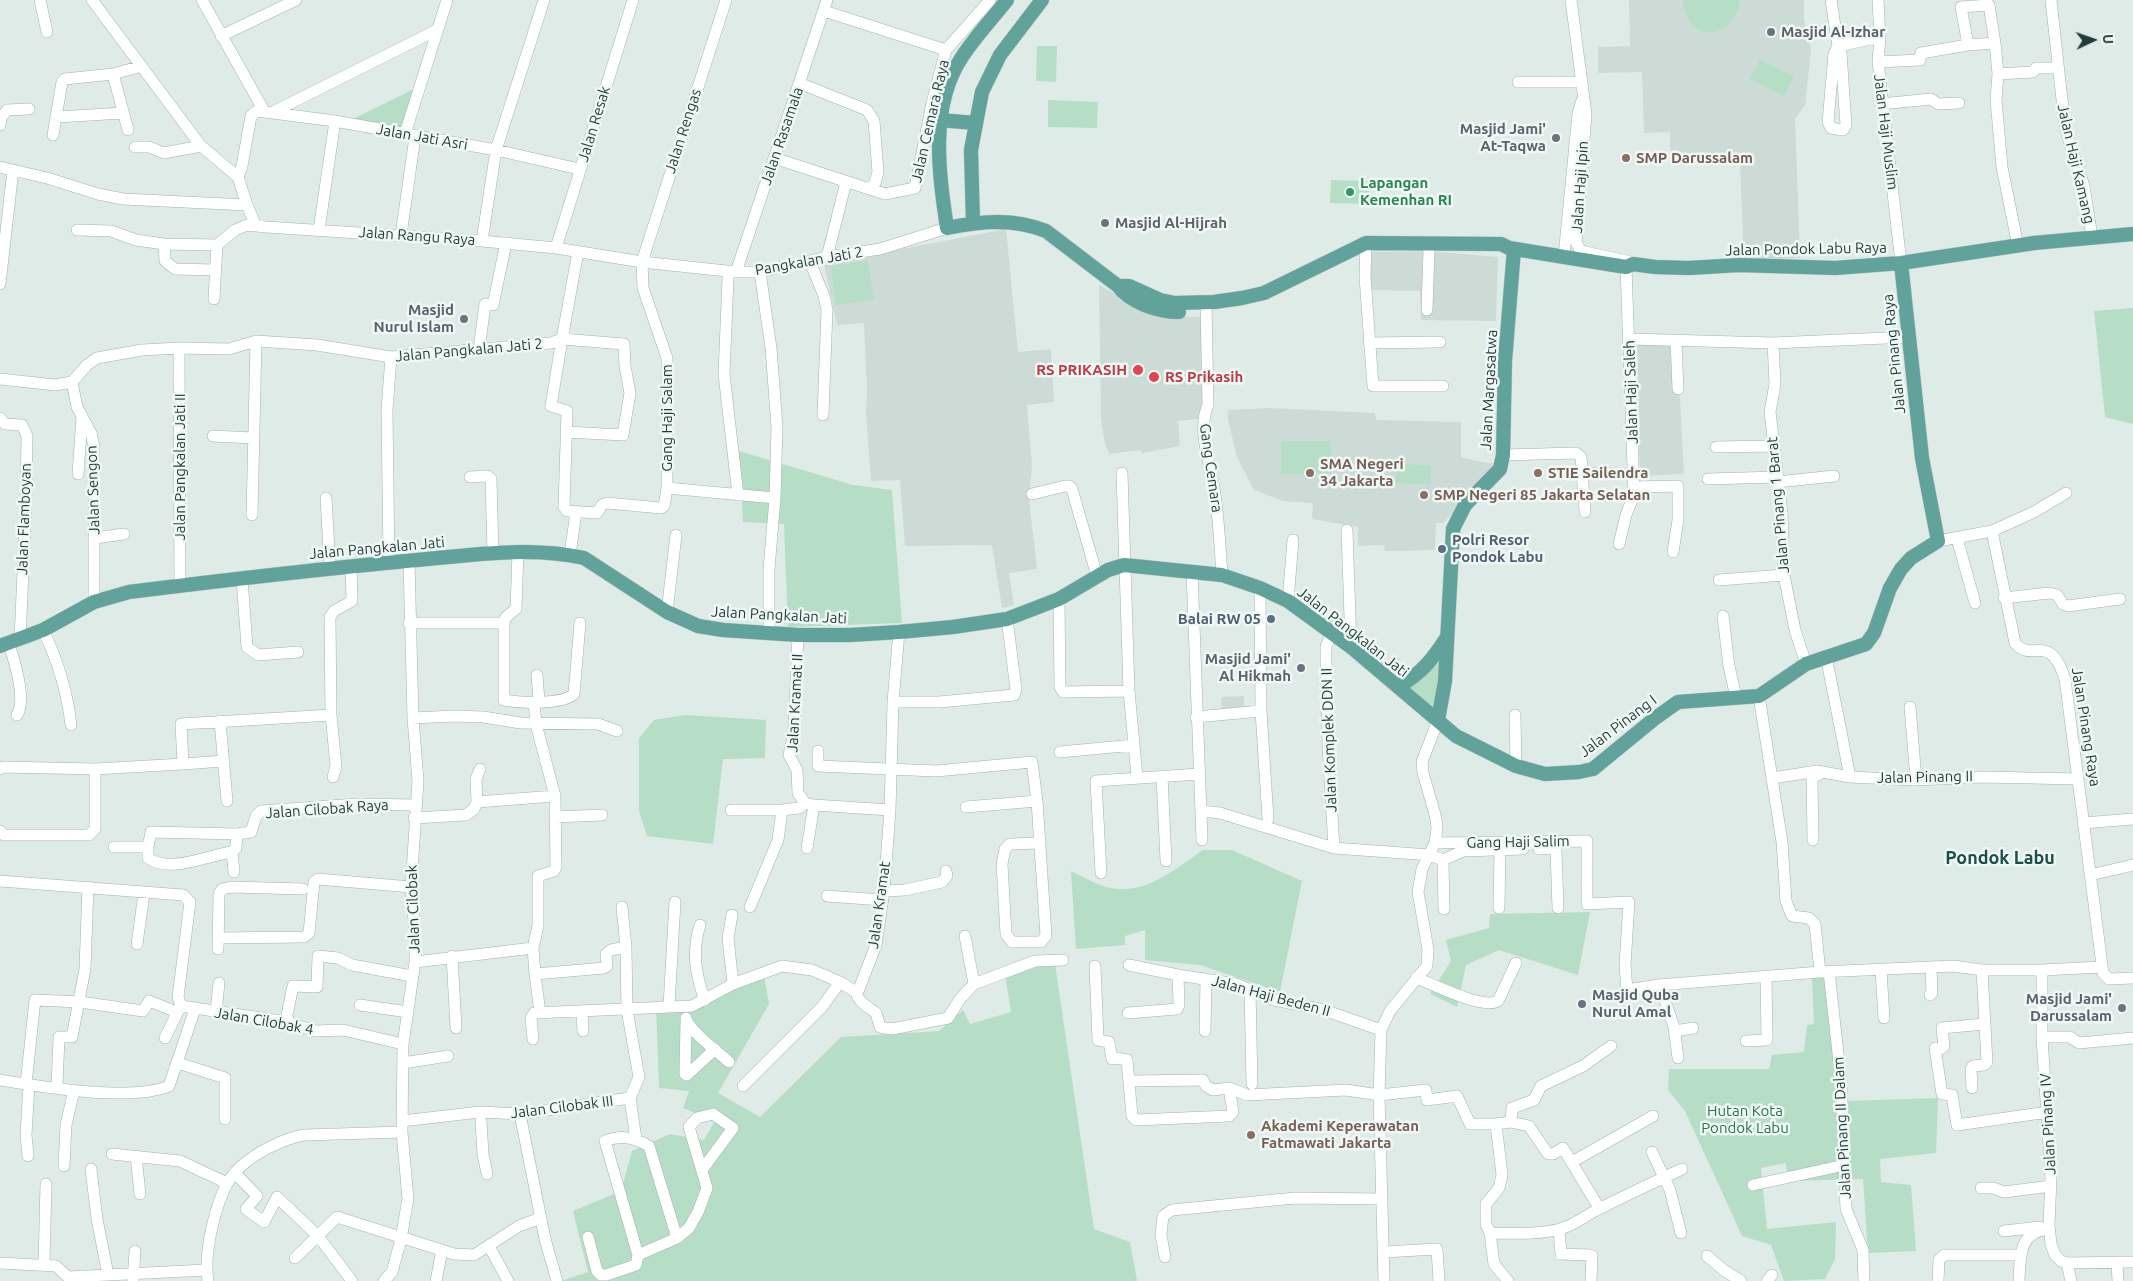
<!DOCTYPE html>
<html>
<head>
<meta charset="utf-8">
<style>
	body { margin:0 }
	#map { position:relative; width:2133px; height:1281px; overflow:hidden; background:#dfebe7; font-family:Ubuntu,sans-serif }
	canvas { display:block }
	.north { position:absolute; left:2068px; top:15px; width:50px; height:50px; -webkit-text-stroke:4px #f0f8f5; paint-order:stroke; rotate:87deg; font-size:14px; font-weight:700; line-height:20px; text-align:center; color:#1f3c38 }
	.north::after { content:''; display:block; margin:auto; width:18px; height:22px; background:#1f3c38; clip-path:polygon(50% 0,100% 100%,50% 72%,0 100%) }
</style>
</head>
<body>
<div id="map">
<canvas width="2133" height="1281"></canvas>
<div class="north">U</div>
</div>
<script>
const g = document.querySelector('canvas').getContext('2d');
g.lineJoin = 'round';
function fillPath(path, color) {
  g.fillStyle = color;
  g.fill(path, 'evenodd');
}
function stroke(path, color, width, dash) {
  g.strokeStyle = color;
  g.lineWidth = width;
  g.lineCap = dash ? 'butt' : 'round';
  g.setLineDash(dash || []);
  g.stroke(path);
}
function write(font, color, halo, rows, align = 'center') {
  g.font = font + ' Ubuntu,sans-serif';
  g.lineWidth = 5;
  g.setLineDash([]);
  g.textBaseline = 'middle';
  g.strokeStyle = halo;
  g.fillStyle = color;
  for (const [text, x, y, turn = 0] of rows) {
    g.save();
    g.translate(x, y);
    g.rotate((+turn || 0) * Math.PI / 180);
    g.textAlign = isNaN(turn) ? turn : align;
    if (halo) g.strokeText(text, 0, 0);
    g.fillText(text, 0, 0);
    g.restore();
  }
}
fillPath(new Path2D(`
	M1629,0H1804V20L1811,49L1805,106L1795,118L1800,258L1744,261L1740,164L1670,165V132L1644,133L1642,72L1598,73V47L1630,46Z
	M1006,229L1018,352L1051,349L1054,402L1027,405L1032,466L1029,499L1037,569L1009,573L1014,605L1002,608L992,545L905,546L900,480L871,481L866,413L867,390L864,323L837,325L824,264Z
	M1427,251L1498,257L1496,321L1421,320L1420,291L1367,290L1366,252Z
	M1099,285L1124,299L1172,316L1205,317L1208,389L1199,419L1178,421L1180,446L1142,453L1141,450L1109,454L1105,444L1101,419Z
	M1637,343L1677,345L1684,474L1640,476Z
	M1270,408L1375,413L1376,420L1461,422V457L1481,462L1499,464V469L1443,523H1436L1435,550L1385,551L1384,545L1358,546V527L1312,519L1313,503L1283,501L1254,490L1237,457L1228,420V410Z
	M1244,696V709L1222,711L1221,697Z`), '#cddbd6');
fillPath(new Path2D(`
	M1683,0H1739L1740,2C1730,46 1684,40 1683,0Z
	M1037,46H1057L1056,82L1036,81Z
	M1760,60L1794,76L1785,96L1750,79Z
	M414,89L402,128L353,119Z
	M1048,100L1098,102L1097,128L1048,127Z
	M1331,180L1369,181V204L1330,203Z
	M868,261L874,300L836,305L831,266Z
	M2133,308V424L2105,417L2094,311Z
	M1281,441H1331V473L1281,474Z
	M739,451L853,485L892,490L902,623L788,627L784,524L743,522Z
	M1396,464L1431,465V484L1396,483Z
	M1442,655L1435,711L1407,687Z
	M685,715L766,720L765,758L723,759L713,844L647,836L639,811V738L654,720Z
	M1203,850H1232L1302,881L1280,992L1200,965L1145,960V930L1125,936V945L1076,949L1071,871C1082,876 1092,882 1103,886C1141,899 1174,870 1203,850Z
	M1590,912L1578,975L1499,950L1466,965L1457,1007L1430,994L1451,961L1446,940L1489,928L1490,914Z
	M1054,957L1094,1229L1130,1242L1137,1281H561L588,1272L573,1211L621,1191L632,1151L670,1134L704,1140L715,1121L683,1108L689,1091L659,1088L656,1005L696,1002L763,971L769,1004L718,1093L760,1117L841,1037L939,1031L963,1010L970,1024L1011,1012L1005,973Z
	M1833,977L1845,1101L1938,1098L1936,1153L1880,1159L1881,1182L1911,1185L1916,1251L1868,1253L1863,1179L1788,1181L1786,1163L1761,1168L1767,1229L1836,1222L1835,1259L1825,1279L1784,1281L1771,1245L1742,1236L1685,1111L1668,1090L1669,1069H1769L1772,1055L1804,1052L1807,1025L1814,1024L1812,978Z`), '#b6dec6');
const minor = new Path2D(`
	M40,0L47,32
	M92,0L201,146L238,177
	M202,0L264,111
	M1571,0L1586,114L1576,242L1580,250L1585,252L1627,261L1633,264
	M1831,0L1838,46L1841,53L1846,125L1843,130L1831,128L1828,122L1834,54L1838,46L1880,37
	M1878,0L1880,37L1878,62L1901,263
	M2051,0L2064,118L2068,138L2084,186L2092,237
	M824,11L946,50
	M221,36L296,0
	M1995,43L1998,74L1996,100L2002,167L2018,246
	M1878,62L1920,60L1921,53L1968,45L1995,43L1989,5L1961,7L1968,45
	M113,74L128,130
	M1998,74L2033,72L2036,68H2058
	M1518,82H1582
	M799,83L867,110L874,121L878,172L875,183L869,189
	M1881,104L1931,99L1938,104L1959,103
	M273,112L437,30
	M57,117L123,113
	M0,125L1,118L7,110L29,109
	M405,134L447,0
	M53,135L62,82L65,79L113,74L142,66
	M135,147H149L164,153L201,146
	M774,158L885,194L915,188L932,103L946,50L990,0
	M0,167L47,178L98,194L123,199L247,205
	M255,224L247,205L238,177L242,166L251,116L257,111L335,121L496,150L579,169
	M77,230L111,231L136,240L164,244L217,245L235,230L247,225L266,227L482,241L556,248L642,262L736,272H760L827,257L880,249L947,228
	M319,230L335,121
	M401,235L415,137
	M482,241L496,150L544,0
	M1366,243L1365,277L1373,386H1443
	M164,244L165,261L175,269L214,270
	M556,248L633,0
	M1564,256L1578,114L1582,100
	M827,257L846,182
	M810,262L824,296L827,310L823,415
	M730,271L728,278L724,374L738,495
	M736,272L827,0
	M760,272L771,348L777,427L775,498L769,569V633
	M0,284L13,170
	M214,299L217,245
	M1206,303L1208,405C1196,432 1212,466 1215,495C1219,521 1220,548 1222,575
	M1427,310L1429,249
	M1629,339L1773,343L1908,337
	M1676,341L1678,389
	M1369,343L1440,342
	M1773,343L1775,384L1770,412L1782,513L1784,575L1795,630L1806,664
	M179,348L180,586
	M479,350L485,304L493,305L506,243
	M0,379L55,385L72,382L87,365L97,358L142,350L179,348L229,349L256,341L317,345L391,357L551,343L562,339L578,252
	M72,382L77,407L91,433L94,447V602
	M0,418L5,424L22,425L27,436L26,502L20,640
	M566,432L623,435L630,393L625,366L624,344L562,339L551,406L567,411L564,507L567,511L597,513L602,505L607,503L661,508L664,506L667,488V358L643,288L642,262L726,0
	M213,436L253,438
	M1716,447L1773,446
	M1503,455L1576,453L1581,457L1585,512
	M1122,473L1129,691L1137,777
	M1583,473L1626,474
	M78,474L82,417
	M470,477L487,476L491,479L493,553
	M1708,479L1778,477
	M1778,482L1834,476
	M1634,487L1678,486V520L1673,552
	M667,488L775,498
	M1032,494L1065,486H1069L1072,489L1097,576
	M326,498L330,568
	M252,515L256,341
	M1347,530L1351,647
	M1992,531L2015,643C2032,664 2049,630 2065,679L2103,973L2109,979L2133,978
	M95,538L124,534
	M1957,538L1975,603
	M1938,541L1992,531L2034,512L2066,493
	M1619,544L1626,515L1634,495L1626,267
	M518,552L516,609L506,617L504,623V700C520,703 562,705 574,694L580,623
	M570,555L576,512
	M389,562L387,410L391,357
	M1192,571L1202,840
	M242,579L247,647L258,655L298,652
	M1719,580L1784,575
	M1260,588L1261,711L1268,819
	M2004,598L2049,593L2057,595L2063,604L2068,606L2120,599
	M1059,599L1060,687L1063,692L1129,691
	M1288,601L1293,540
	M667,612L676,535
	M1723,616L1729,666L1736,697
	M409,623H504
	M43,630C58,661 67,690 71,725
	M1332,633L1326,646V658L1328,746L1334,848
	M798,635L794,731L789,755L797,770L798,793L805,803L814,805L890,810
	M9,643C14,661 27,699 17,715
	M1826,656L1850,777
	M537,675L539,701
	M1759,696L1782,842L1786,901L1792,916L1809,918L1815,924L1820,972
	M534,702L536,724L555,796L556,867L554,871L538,876V926L533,948L535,974L540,1013
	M893,702H939L1014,695L1016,689L1007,619
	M1910,707L1916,780
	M1515,715L1516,766
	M1196,717L1261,711
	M413,718L455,716L483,717L521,723L598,724L617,731
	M220,721L227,801
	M818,751V766L936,771L1032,762L1037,801L1046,936L1041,942H1012L1006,934L1002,864L1005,849L1010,844L1040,843
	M1060,752L1134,745
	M183,764L224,761
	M0,769L3,767L95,769L183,764L181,724L331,715
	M1162,776L1166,861
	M333,777L336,766L331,715L330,617L334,611L352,601L351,565
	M1773,778L1817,771L1850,777L1914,780L1983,777L2078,779
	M477,802L555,796
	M966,807L1037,801
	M731,810H782
	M1201,811L1220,813L1334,848L1430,855L1443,860L1463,851L1523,849
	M555,817L602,815
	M414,818L466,815L474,809L477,802L476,779L480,769
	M2083,823L2133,819
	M0,831L4,835H89L95,829V769
	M1813,840L1812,778L1823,772
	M1435,843L1587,841V904L1629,902L1625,965L1627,990L1658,985L1820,972L1953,966L1982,970H2042L2102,967
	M114,847H148L151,832L237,834L251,832L256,816L261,811L357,804L415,805
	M148,847V858C170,874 208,855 232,852
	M807,848L814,805
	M1539,849L1552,848L1556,851L1558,908
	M1443,860L1444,909
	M234,872L232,852L236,848L237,834
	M1101,873L1096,781L1199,774
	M2090,875L2133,865
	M0,881L183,895L190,902L178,997L181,1006L281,1021L316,1031L343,1030L403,1044
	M884,891L905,890L942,882L947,876L946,871
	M827,896L882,900
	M622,907L626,947L627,1010L639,1077L630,1098
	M750,907L778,840L782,810L799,808L805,803
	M1499,908L1500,850
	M732,915L728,938L733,984
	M700,925C692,951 695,974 705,1000
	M965,936L974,984
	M218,938L304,937L309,933L314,882L318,879L411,887
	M137,944L144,893
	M218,949L219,894L222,889L231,887L303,889
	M452,956L456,1028
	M415,962L533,948
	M1129,965L1178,975L1236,984L1274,1000L1324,1010L1381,1030
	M1095,966L1098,1040L1109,1042L1112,1059L1117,1058L1127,1060L1132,1116L1136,1120L1229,1116L1233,1112L1229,1088
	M1881,970L1884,1018
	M2042,970V1037L2051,1178L2049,1225L2051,1244L2055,1255L2061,1261L2067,1263L2133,1262
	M1829,972L1841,1080L1846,1209L1863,1250L1864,1281
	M535,974L604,968L607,966L606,954L611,950L626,947
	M1416,978C1434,984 1482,1010 1498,1001L1516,963
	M1660,986L1674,1027L1678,1058
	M1250,989L1252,1084
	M856,992C858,1002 868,1007 876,1013L880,1027L892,1029L948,1018L960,999L974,984L1035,961L1063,960
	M1930,995L1932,993L1931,967
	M360,1005L408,1012
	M669,1006L675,902
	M582,1011L583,1031
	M216,1012L219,983
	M1128,1013L1177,1009L1179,1005L1178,975
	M686,1018C688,1030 719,1053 729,1062
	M686,1022L685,1074L687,1075L715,1049
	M289,1023L287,1015L293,986L317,987L318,956L338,958L352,965L412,976
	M1984,1024L1942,1028L1944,1046L1940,1049L1935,1048L1942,1094L1952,1095L1957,1125L2048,1112
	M1205,1031L1206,979
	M1675,1031L1693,1028
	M2042,1037H2070L2079,1043L2133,1038
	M165,1038L180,1007
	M533,1039L531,1018L534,1013L692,1006L733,984L782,966L812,970L840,982L856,992L859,989L876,945L884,891L890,810L893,702L899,632
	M1746,1041L1767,1040L1766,976
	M178,1063L225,1078V1119
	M403,1063L448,1056
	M0,1080C42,1087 131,1102 169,1086L195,1009
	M1130,1081L1203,1080L1206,1086L1213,1090L1229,1088L1247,1095L1346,1090L1379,1095L1426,1090L1427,1100L1457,1096L1470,1124H1496L1502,1175L1499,1188L1486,1204V1224L1490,1233L1494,1264L1508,1281
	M26,1084L35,1000L80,1002L143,1011L149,1001L177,1012
	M743,1086L822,1007L840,982
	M57,1087L59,1037H72L85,969L88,887
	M1972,1088L1971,1069L1973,1066L1984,1065L1987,1062L1982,970
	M630,1098L636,1139
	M520,1114L545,1239L557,1281
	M402,1121L480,1112L520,1114L630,1098
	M481,1121L483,1154L487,1174
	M1511,1122L1512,1108L1534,1100L1541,1086L1583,1066L1611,1046
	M1496,1124L1511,1122L1529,1126L1548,1154H1553L1563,1148L1599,1208
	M1652,1152L1670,1190L1681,1233
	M112,1154L180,1161L227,1183
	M28,1156L26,1135L29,1085
	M136,1156L140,1194
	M1572,1162L1653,1116
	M64,1166L66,1125L74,1090
	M91,1169L97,1219L108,1275
	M235,1173L257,1196L246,1209L264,1222L277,1197L318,1236L352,1281
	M1753,1185L1845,1165
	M1981,1188H1993L2004,1192L2051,1186
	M1559,1230L1561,1254L1590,1255L1592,1256L1591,1281
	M2004,1231L2040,1227
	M1490,1233C1513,1233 1538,1235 1560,1229C1576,1225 1587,1214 1601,1208C1628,1194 1655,1182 1682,1169
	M588,1237L597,1271L601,1275H606L636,1265L638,1255L605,1141C622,1134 634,1138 649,1146L677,1238
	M489,1246L508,1281
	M1384,1252L1437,1249L1439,1281
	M638,1255L677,1238L689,1228L698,1212L707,1188L689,1127L697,1118L713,1114L733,1128L702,1170
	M1707,1256L1725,1271L1741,1281
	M1165,1257L1161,1235L1163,1216L1172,1210L1295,1198L1382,1199
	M295,1258L337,1217L454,1254L474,1255L519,1226L541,1218
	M2117,1262L2118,1281
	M0,1263L56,1266L68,1277L206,1270
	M2067,1263L2071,1281
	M44,1264L46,1184
	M133,1281L135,1251
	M208,1281C205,1263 208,1245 212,1227C222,1186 230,1168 268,1148C280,1142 291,1137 304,1135L402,1132
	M384,1281L392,1272L401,1239L408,1199L402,1132L403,1044L415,962V932L411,887L418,781L413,718L409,561
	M436,1281L442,1250
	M1384,1281L1379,1095L1381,1030L1390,1011L1427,966L1428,950L1418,892L1422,869L1435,843L1437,829L1436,818L1423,773L1422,762L1438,720
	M1767,1281L1772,1275
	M1938,1281L1939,1260L1944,1255H2020
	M2019,1281C2020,1257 2019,1231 2049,1229`);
const major = new Path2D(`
	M1007,0C992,19 975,37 962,57C929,106 939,174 947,228C981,221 1013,218 1046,231L1118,286C1130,303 1159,312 1179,312
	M939,120L975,123
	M973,223L971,150L982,92L1000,55L1042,0
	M1118,286H1129L1160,300L1175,303L1214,302L1242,298L1264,293L1366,243L1501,244L1509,248L1626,267L1633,264L1655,267L1689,268L1739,265L1835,268L1901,263L2034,243L2133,234
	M0,646L43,630L94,602L129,592C225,580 320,569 417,560C472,555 529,546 584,558L667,612L698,626L723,630L798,635H850L899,632L953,627L1007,619L1059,599L1108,570L1124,565L1222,575L1260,588L1288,601L1351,647L1456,736L1516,766L1545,774L1579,772L1593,769L1654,719L1678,702L1759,696L1806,664L1866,644L1874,633L1890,588L1901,569L1911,558L1938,541L1922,458L1901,263
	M1398,687C1422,673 1432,660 1447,637
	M1438,720L1445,681L1453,529L1465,505L1500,469L1503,455L1505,361L1514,249`);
stroke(minor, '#a2b3af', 12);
stroke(major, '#c0c8c7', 15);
stroke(minor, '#fff', 11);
stroke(major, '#61a39a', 14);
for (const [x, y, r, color] of [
	[1771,32,5,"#6b7280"],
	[1556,138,5,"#6b7280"],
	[1626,158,5,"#8d6e63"],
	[1350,192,5,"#2e9e5b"],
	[1105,223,5,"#6b7280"],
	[464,319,5,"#6b7280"],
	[1138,370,6,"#e0444e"],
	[1154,377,6,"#e0444e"],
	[1310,473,5,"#8d6e63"],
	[1538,473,5,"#8d6e63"],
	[1424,495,5,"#8d6e63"],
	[1442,549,5,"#5c6f8a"],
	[1271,619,5,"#5c6f8a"],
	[1301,668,5,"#6b7280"],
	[1582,1004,5,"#6b7280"],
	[2122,1008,5,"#6b7280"],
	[1251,1135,5,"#8d6e63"]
]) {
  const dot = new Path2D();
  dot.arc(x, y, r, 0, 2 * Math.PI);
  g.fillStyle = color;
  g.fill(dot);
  stroke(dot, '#f0f8f5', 2);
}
write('bold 15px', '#5b616d', '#f0f8f5', [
	["Masjid Al-Izhar",1781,32,"left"],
	["Masjid Jami'",1546,129],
	["At-Taqwa",1546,146],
	["Masjid Al-Hijrah",1115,223,"left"],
	["Masjid",454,310],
	["Nurul Islam",454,327],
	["Masjid Jami'",1291,659],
	["Al Hikmah",1291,676],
	["Masjid Quba",1592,995,"left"],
	["Nurul Amal",1592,1012,"left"],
	["Masjid Jami'",2112,999],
	["Darussalam",2112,1016]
], 'right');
write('15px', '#1f3c38', '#f0f8f5', [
	["Jalan Cemara Raya",930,121,-77],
	["Jalan Resak",594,124,-73],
	["Jalan Rengas",683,131,-72],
	["Jalan Haji Muslim",1886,132,83],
	["Jalan Rasamala",782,136,-71],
	["Jalan Jati Asri",422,137,10],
	["Jalan Haji Kamang",2076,164,77],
	["Jalan Haji Ipin",1580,187,-86],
	["Jalan Rangu Raya",417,236,4],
	["Jalan Pondok Labu Raya",1806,249,-1],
	["Pangkalan Jati 2",809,261,-10],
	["Jalan Pangkalan Jati 2",469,350,-5],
	["Jalan Pinang Raya",1894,354,-96],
	["Jalan Margasatwa",1489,390,-87],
	["Jalan Haji Saleh",1631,392,-92],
	["Gang Haji Salam",667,418,-90],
	["Jalan Pangkalan Jati II",180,467,-90],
	["Gang Cemara",1211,468,82],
	["Jalan Sengon",93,490,-92],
	["Jalan Pinang 1 Barat",1778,505,-95],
	["Jalan Flamboyan",24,519,-88],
	["Jalan Pangkalan Jati",377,548,-5],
	["Jalan Pangkalan Jati",779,615,3],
	["Jalan Pangkalan Jati",1353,632,38],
	["Jalan Kramat II",795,703,-87],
	["Jalan Pinang I",1618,726,-37],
	["Jalan Pinang Raya",2086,727,81],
	["Jalan Komplek DDN II",1329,740,-92],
	["Jalan Pinang II",1925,777,-1],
	["Jalan Cilobak Raya",327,809,-4],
	["Gang Haji Salim",1518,842,-1],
	["Jalan Kramat",879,905,-82],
	["Jalan Cilobak",413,909,-92],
	["Jalan Haji Beden II",1271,996,15],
	["Jalan Cilobak 4",264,1021,10],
	["Jalan Cilobak III",562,1107,-7],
	["Jalan Pinang IV",2048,1124,-93],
	["Jalan Pinang II Dalam",1842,1128,-93]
]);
write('bold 15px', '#785e54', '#f0f8f5', [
	["SMP Darussalam",1636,158],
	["SMA Negeri",1320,464],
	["34 Jakarta",1320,481],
	["STIE Sailendra",1548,473],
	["SMP Negeri 85 Jakarta Selatan",1434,495],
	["Akademi Keperawatan",1261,1126],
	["Fatmawati Jakarta",1261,1143]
], 'left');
write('bold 15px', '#27864d', '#f0f8f5', [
	["Lapangan",1360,183],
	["Kemenhan RI",1360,200]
], 'left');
write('bold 15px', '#be3a42', '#f0f8f5', [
	["RS PRIKASIH",1127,370],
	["RS Prikasih",1165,377,"left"]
], 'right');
write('bold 15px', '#4e5e75', '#f0f8f5', [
	["Polri Resor",1452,540],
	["Pondok Labu",1452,557],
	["Balai RW 05",1261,619,"right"]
], 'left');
write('15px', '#27754f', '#f0f8f5', [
	["Hutan Kota",1745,1111],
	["Pondok Labu",1745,1128]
]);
write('bold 18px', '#1a4f49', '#f0f8f5', [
	["Pondok Labu",2000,858]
]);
</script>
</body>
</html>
